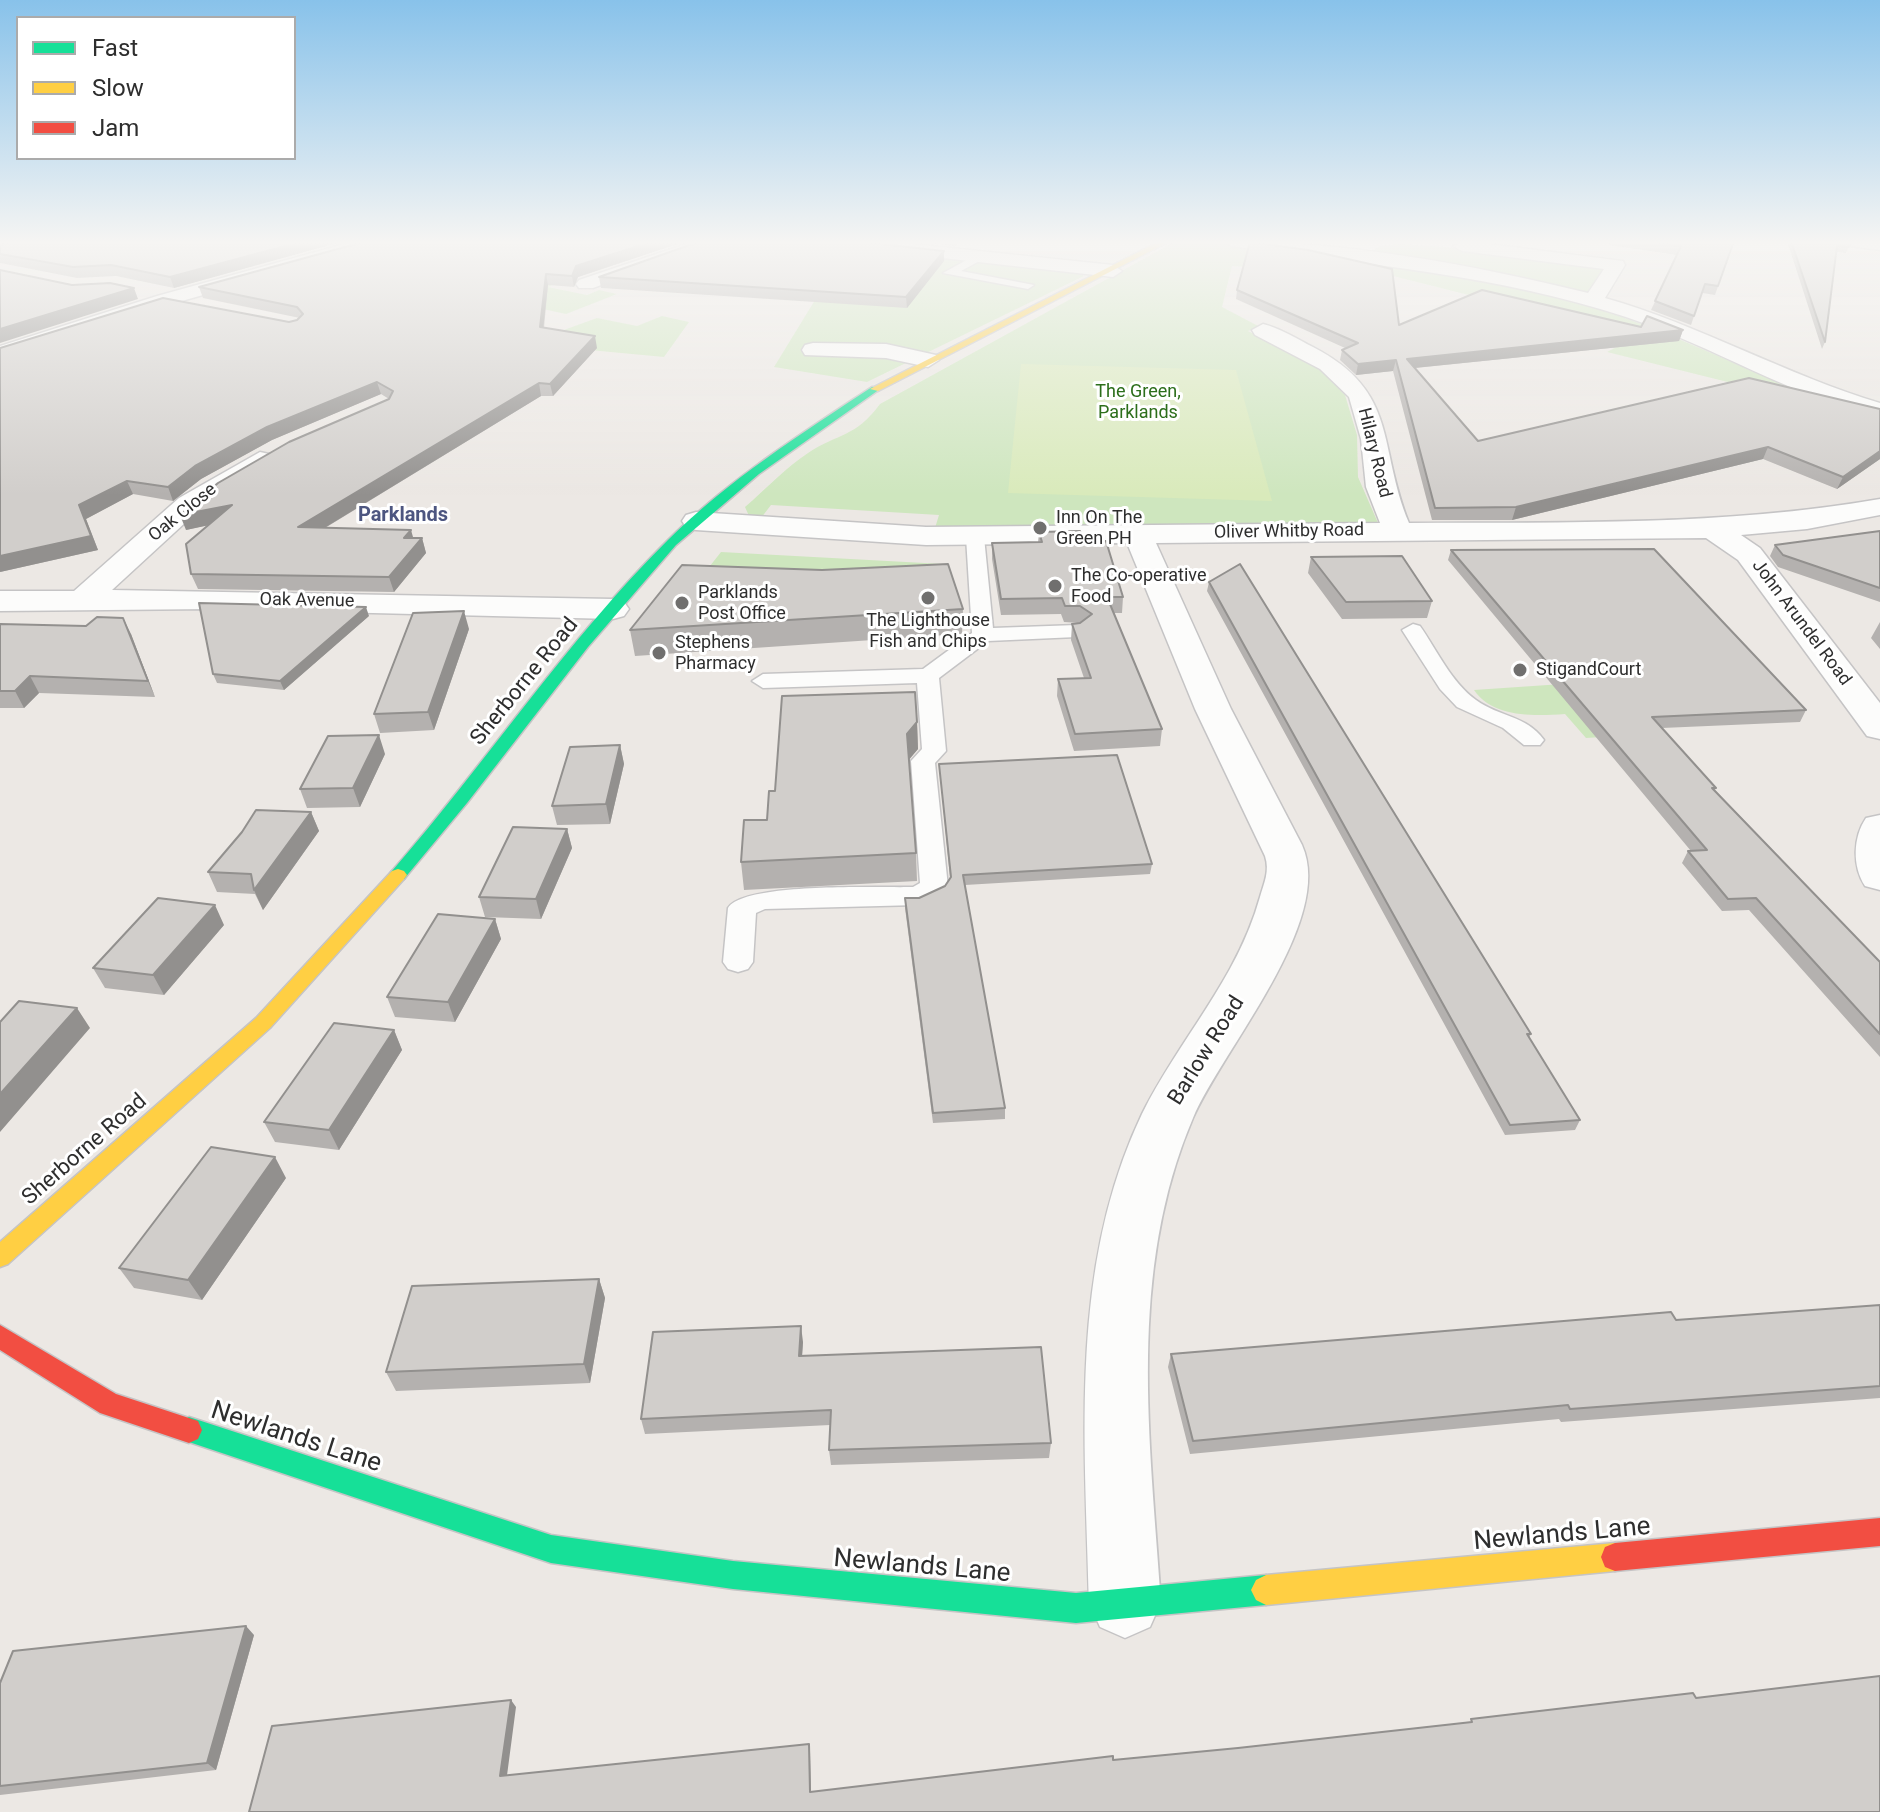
<!DOCTYPE html>
<html>
<head>
<meta charset="utf-8">
<style>
	body { margin:0 }
	#map { position:relative; width:1880px; height:1812px; overflow:hidden; background:#ece8e4; font-family:Roboto,sans-serif }
	canvas { display:block }
	.legend { position:absolute; left:16px; top:16px; width:280px; height:144px; box-sizing:border-box; background:#fff; border:2px solid #ababab; margin:0; padding:10px 14px; list-style:none; font-size:24px; color:#2e2e2e }
	.legend li { display:flex; align-items:center; gap:16px; height:40px }
	.legend b { width:40px; border:2px solid #ababab }
</style>
</head>
<body>
<div id="map">
<canvas width="1880" height="1812"></canvas>
<ul class="legend">
<li><b style="height:10px;background:#16e098"></b>Fast</li>
<li><b style="height:10px;background:#ffcf43"></b>Slow</li>
<li><b style="height:10px;background:#f24e42"></b>Jam</li>
</ul>
</div>
<script>
const g = document.querySelector('canvas').getContext('2d');
g.lineJoin = 'round';
function fillPath(path, color) {
  g.fillStyle = color;
  g.fill(path, 'evenodd');
}
function stroke(path, color, width, dash) {
  g.strokeStyle = color;
  g.lineWidth = width;
  g.lineCap = dash ? 'butt' : 'round';
  g.setLineDash(dash || []);
  g.stroke(path);
}
function write(font, color, halo, rows, align = 'center') {
  g.font = font + ' Roboto,sans-serif';
  g.lineWidth = 6;
  g.setLineDash([]);
  g.textBaseline = 'middle';
  g.strokeStyle = halo;
  g.fillStyle = color;
  for (const [text, x, y, turn = 0] of rows) {
    g.save();
    g.translate(x, y);
    g.rotate((+turn || 0) * Math.PI / 180);
    g.textAlign = isNaN(turn) ? turn : align;
    if (halo) g.strokeText(text, 0, 0);
    g.fillText(text, 0, 0);
    g.restore();
  }
}
fillPath(new Path2D(`
	M1176,241H1237V247C1357,263 1482,272 1598,309C1665,330 1730,362 1795,390L1800,400L1607,352L1636,337L1393,276L1232,266L1222,307L1260,327L1248,331L1316,366L1345,395L1357,435L1358,477L1378,523L935,528L939,515L771,505L761,518L749,516L745,507C766,489 785,468 808,453C838,433 855,438 880,404Z
	M1401,244L1488,250L1608,266L1593,291H1574L1369,253L1380,246Z
	M865,250L1076,270L1084,276L867,382L774,367L834,269Z
	M559,282L548,287L587,295L599,290L617,294L566,314L483,296Z
	M662,316L689,322L664,357L525,344L597,318L637,326Z
	M721,552L943,564L941,582L706,571Z
	M1592,682L1648,734L1586,738L1565,714C1534,716 1493,718 1474,690Z`), '#cee6be');
fillPath(new Path2D(`
	M1021,364L1236,370L1272,501L1008,493Z`), '#d9eabb');
const lane = new Path2D(`
	M981,252L985,254V258L961,271L1034,285L1028,289L943,273Z
	M975,531L984,537L993,628L1077,625L1088,631L1077,637L988,641L939,678L946,751L935,763L948,887L944,893L918,905L765,909L756,913L753,962L748,969L738,972L728,969L723,962L728,908C744,882 879,888 913,887L920,883L911,761L922,749L917,683L763,688L752,681L763,674L923,669L972,633L966,537Z
	M1413,624L1420,626C1437,650 1451,682 1476,700C1499,717 1526,715 1544,740L1540,745H1524L1503,728L1457,707L1440,689L1402,630Z`);
const street = new Path2D(`
	M355,241H384L381,245L171,304L0,360V346L157,296Z
	M695,241H721L593,288H579L576,284L579,280Z
	M825,241H884L1113,265L1122,271L1113,277L834,246Z
	M1222,241C1344,241 1470,264 1588,293L1604,269L1462,251L1453,246L1465,241L1623,261L1625,265L1605,298C1700,325 1786,375 1880,403V418C1791,396 1713,346 1626,317C1499,275 1363,264 1231,246Z
	M1842,241H1880V250L1851,246Z
	M1263,324C1280,328 1297,339 1313,347C1400,392 1377,446 1409,523C1567,522 1724,526 1880,499V515L1807,529L1741,535L1760,548L1880,703V739L1867,736L1738,560L1706,538L1156,543L1231,709L1302,845C1336,920 1222,1050 1193,1118C1127,1272 1150,1439 1161,1602L1150,1627L1125,1638L1100,1627L1089,1602C1085,1437 1069,1267 1142,1114C1179,1039 1237,980 1260,897C1264,883 1270,871 1265,856L1195,709L1127,543L926,545L696,530L686,527L682,521L686,515L696,512L926,527L1380,523L1366,487L1361,439L1349,397L1320,369L1255,335L1252,330Z
	M813,343L886,344L936,355L939,360L928,367L886,358L805,355L802,350L805,345Z
	M260,452L269,454L273,460L269,466L199,510L112,590L613,599L624,602L629,609L624,616L613,619L213,609L0,611V591H74L179,498Z
	M1880,815V890L1865,886C1852,866 1853,837 1866,818Z`);
const fast = new Path2D(`
	M872,387L880,389L759,474L676,545L588,647L467,803L404,879H392L389,875L392,871C486,763 566,641 668,540C728,480 801,434 872,387Z
	M189,1417L551,1535L733,1561L1076,1593L1266,1575L1276,1580L1281,1590L1276,1600L1266,1605L1076,1623L733,1589L551,1563L180,1439L176,1430L180,1421Z`);
const slow = new Path2D(`
	M1160,241H1170L878,391L870,389Z
	M398,869L404,871L407,875L404,879L270,1028L8,1264L0,1267V1242L256,1018L392,871Z
	M1615,1543L1625,1547L1629,1557L1625,1567L1615,1571L1266,1605L1256,1600L1251,1590L1256,1580L1266,1575Z`);
const jam = new Path2D(`
	M0,1325L116,1394L198,1421L202,1430L198,1439L189,1443L100,1413L0,1350Z
	M1880,1518V1546L1615,1571L1605,1567L1601,1557L1605,1547L1615,1543Z`);
stroke(lane, '#c5c4c5', 3);
stroke(street, '#c5c4c5', 3);
stroke(fast, '#c5c4c5', 3);
stroke(slow, '#c5c4c5', 3);
stroke(jam, '#c5c4c5', 3);
fillPath(lane, '#fcfcfb');
fillPath(street, '#fcfcfb');
fillPath(fast, '#16e098');
fillPath(slow, '#ffcf43');
fillPath(jam, '#f24e42');
fillPath(new Path2D(`
	M17,241H344L174,288L116,276L77,278L0,263V245Z
	M367,241H686L578,277L574,287L548,285L544,328L597,348L553,396H541L325,528L422,538L426,553L394,592L198,589L191,574L208,525L186,530L389,399L381,394L272,440L201,479L173,501L133,494L86,519L98,550L0,572L289,322L297,320L300,318L203,298L199,287Z
	M913,241H960L956,246Z
	M1610,241H1734L1715,295L1702,293L1691,325L1651,310L1677,255L1609,245Z
	M1787,241H1850L1851,242L1846,253L1836,252L1825,342L1822,349Z
	M944,261L907,308L601,288L599,277Z
	M1237,290L1399,325L1641,327L1683,330L1679,341L1415,368L1478,441L1880,409V459L1837,489L1763,459L1512,520H1432L1393,371L1356,375L1340,360L1342,350L1345,348L1236,299Z
	M1880,531V602L1778,567L1770,556L1775,545Z
	M1039,532L1084,542L1123,597L1122,613H1114L1162,729L1160,746L1074,751L1057,696L1058,679L1084,678L1071,640L1072,624L1080,623L1064,622L1061,614L1001,615L992,559V543H1038Z
	M1451,550L1806,710L1800,722L1662,728L1716,788L1715,790L1880,962V1057L1749,910L1722,911L1682,863L1688,851H1691L1448,560Z
	M1311,557L1432,601L1427,618L1342,619L1308,573Z
	M1209,582L1531,1034L1529,1038L1580,1120L1575,1130L1505,1135L1207,591Z
	M963,609L962,634L635,656L630,630Z
	M369,616L284,690L217,683L213,674Z
	M1880,622V649L1871,638Z
	M0,624L131,634L155,697L39,693L24,708H0Z
	M469,629L434,730L380,733L374,714Z
	M917,722L918,749L909,759L916,853L917,881L744,890L741,862L767,820L775,791Z
	M620,745L624,764L610,824L557,825L552,806Z
	M385,754L360,807L307,808L300,789Z
	M939,764L1152,864L1150,874L965,885L1005,1108V1119L933,1123L905,908V898H919L945,886L950,878Z
	M311,812L319,831L263,910L255,894L217,892L208,872Z
	M567,829L572,848L541,919L485,917L479,897Z
	M495,919L501,939L455,1022L395,1017L387,997Z
	M224,925L164,995L105,988L93,968Z
	M394,1030L402,1050L339,1150L275,1142L264,1122Z
	M286,1178L202,1300L134,1288L119,1268Z
	M599,1279L605,1298L590,1383L396,1391L386,1372Z
	M1880,1305V1398L1561,1422L1559,1419L1190,1454L1168,1367L1171,1354L1783,1313Z
	M803,1342L802,1356L1051,1443L1049,1458L831,1465L829,1450L830,1425L645,1434L641,1419Z
	M254,1635L216,1770L0,1795V1683Z`), '#b4b1af');
fillPath(new Path2D(`
	M304,241H344L174,288L170,277Z
	M654,241H686L578,277L574,287L572,276L576,266Z
	M944,251V261L907,308L906,297Z
	M546,274L548,285L542,339L540,327Z
	M134,288L138,299L0,343V329Z
	M1683,330L1679,341L1404,369L1407,359Z
	M595,336L597,348L553,396L550,384Z
	M1396,360L1393,371L1356,375L1358,364Z
	M377,382L381,394L272,440L201,479L173,501L168,487L195,466L267,427Z
	M539,383L541,396L303,541L298,527Z
	M1768,447L1763,459L1512,520L1516,507Z
	M1880,451V459L1837,489L1843,477Z
	M127,481L133,494L86,519L98,550L0,572V556L79,505Z
	M232,505L238,519L186,530L180,515Z
	M411,530L415,544L404,538Z
	M422,538L426,553L394,592L389,577Z
	M366,607L369,616L284,690L280,681Z
	M464,611L469,629L434,730L428,712Z
	M123,618L131,634L155,697L148,681Z
	M30,676L39,693L24,708L15,691Z
	M917,722L918,749L908,761L907,734Z
	M379,735L385,754L360,807L353,788Z
	M620,745L624,764L610,824L606,804Z
	M311,812L319,831L263,910L254,890Z
	M567,829L572,848L541,919L536,899Z
	M215,905L224,925L164,995L153,975Z
	M495,919L501,939L455,1022L448,1002Z
	M77,1008L90,1028L0,1132V1094Z
	M394,1030L402,1050L339,1150L329,1130Z
	M275,1157L286,1178L202,1300L188,1280Z
	M599,1279L605,1298L590,1383L584,1364Z
	M801,1326L803,1342L801,1371L799,1356Z
	M246,1626L254,1635L216,1770L207,1763Z
	M511,1700L516,1707L506,1783L500,1776Z
	M809,1744L810,1751L811,1799L810,1792Z`), '#92908e');
const building = new Path2D(`
	M17,241H304L170,277L111,265L73,267L0,254V245Z
	M367,241H654L576,266L572,276L546,274L540,327L595,336L550,384L539,383L298,527L411,530L404,538H422L389,577L191,574L186,544L232,505L180,515L218,483L289,442L389,399L393,391L377,382L267,427L195,466L168,487L127,481L79,505L91,536L0,556V348L163,298L289,322L297,320L303,314L297,307L199,287Z
	M701,241H853L944,251L906,297L599,277Z
	M1644,241H1734L1718,286L1705,284L1694,316L1655,301L1681,246Z
	M1791,241H1850L1851,242L1849,247L1837,246L1825,342Z
	M1250,242L1308,250L1392,269L1399,325L1482,290L1641,327L1647,316L1683,330L1407,359L1478,441L1749,378L1880,409V451L1843,477L1768,447L1516,507L1435,508L1396,360L1358,364L1342,350L1358,343L1237,290Z
	M0,270L72,285L110,283L134,288L0,329Z
	M1080,531L1084,542L1106,541L1123,597H1107L1162,729L1075,734L1058,679L1091,678L1072,624L1080,623L1092,614L1080,606H1065L1062,598L1001,599L992,543L1042,542L1039,532Z
	M1880,531V588L1783,555L1775,545Z
	M1654,549L1806,710L1652,717L1716,788H1712L1880,962V1034L1756,898L1728,899L1688,851L1707,850L1451,550Z
	M1402,556L1432,601L1346,602L1311,557Z
	M948,564L963,609L630,630L682,565L822,570Z
	M1240,564L1531,1034H1527L1580,1120L1510,1125L1209,582Z
	M199,603L366,607L280,681L213,674Z
	M464,611L428,712L374,714L413,613Z
	M97,617L123,618L148,681L30,676L15,691H0V624L86,626Z
	M915,692L917,722L907,734L916,853L741,862L744,820H767L769,791H775L782,696Z
	M379,735L353,788L300,789L328,736Z
	M620,745L606,804L552,806L570,747Z
	M1117,755L1152,864L963,875L1005,1108L933,1113L905,898H919L945,886L951,877L939,764Z
	M256,810L311,812L254,890L251,874L208,872L242,832Z
	M513,827L567,829L536,899L479,897Z
	M158,898L215,905L153,975L93,968Z
	M438,914L495,919L448,1002L387,997Z
	M19,1001L77,1008L0,1094V1022Z
	M334,1023L394,1030L329,1130L264,1122Z
	M211,1147L275,1157L188,1280L119,1268Z
	M599,1279L584,1364L386,1372L412,1286Z
	M1880,1305V1386L1570,1409L1568,1405L1193,1441L1171,1354L1671,1312L1676,1320Z
	M801,1326L799,1356L1041,1347L1051,1443L829,1450L831,1410L641,1419L653,1332Z
	M246,1626L207,1763L0,1786V1683L13,1651Z
	M1880,1676V1812H249L272,1726L511,1700L500,1776L809,1744L810,1792L1113,1756V1760L1238,1748L1472,1722L1471,1719L1693,1693L1696,1698Z`);
fillPath(building, '#d1cecb');
stroke(building, '#92908e', 2);
const sky = g.createLinearGradient(0, 0, 0, 495);
sky.addColorStop(0, '#88c2ea');
sky.addColorStop(0.49, '#f6f5f3');
sky.addColorStop(1, '#f6f5f300');
g.fillStyle = sky;
g.fillRect(0, 0, 1880, 495);
for (const [x, y, r, color] of [
	[1040,528,8,"#706f6e"],
	[1055,586,8,"#706f6e"],
	[928,598,8,"#706f6e"],
	[682,603,8,"#706f6e"],
	[659,653,8,"#706f6e"],
	[1520,670,8,"#706f6e"]
]) {
  const dot = new Path2D();
  dot.arc(x, y, r, 0, 2 * Math.PI);
  g.fillStyle = color;
  g.fill(dot);
  stroke(dot, '#fff', 3);
}
write('18px', '#2c6e1b', '#fff', [
	["The Green,",1138,392],
	["Parklands",1138,413]
]);
write('18px', '#2e2e2e', '#fff', [
	["Hilary Road",1374,453,76],
	["Oak Close",183,513,-39],
	["Oliver Whitby Road",1289,532,-1],
	["Oak Avenue",307,601,1],
	["John Arundel Road",1801,623,53]
]);
write('18px', '#2e2e2e', '#fff', [
	["Inn On The",1056,518],
	["Green PH",1056,539],
	["The Co-operative",1071,576],
	["Food",1071,597],
	["Parklands",698,593],
	["Post Office",698,614],
	["The Lighthouse",928,621,"center"],
	["Fish and Chips",928,642,"center"],
	["Stephens",675,643],
	["Pharmacy",675,664],
	["StigandCourt",1536,670]
], 'left');
write('bold 20px', '#4d5680', '#fff', [
	["Parklands",403,516]
]);
write('22px', '#2e2e2e', '#fff', [
	["Sherborne Road",525,682,-51],
	["Barlow Road",1207,1051,-58],
	["Sherborne Road",85,1150,-41]
]);
write('26px', '#2e2e2e', '#fff', [
	["Newlands Lane",296,1438,18],
	["Newlands Lane",1562,1535,-5],
	["Newlands Lane",922,1567,5]
]);
</script>
</body>
</html>
